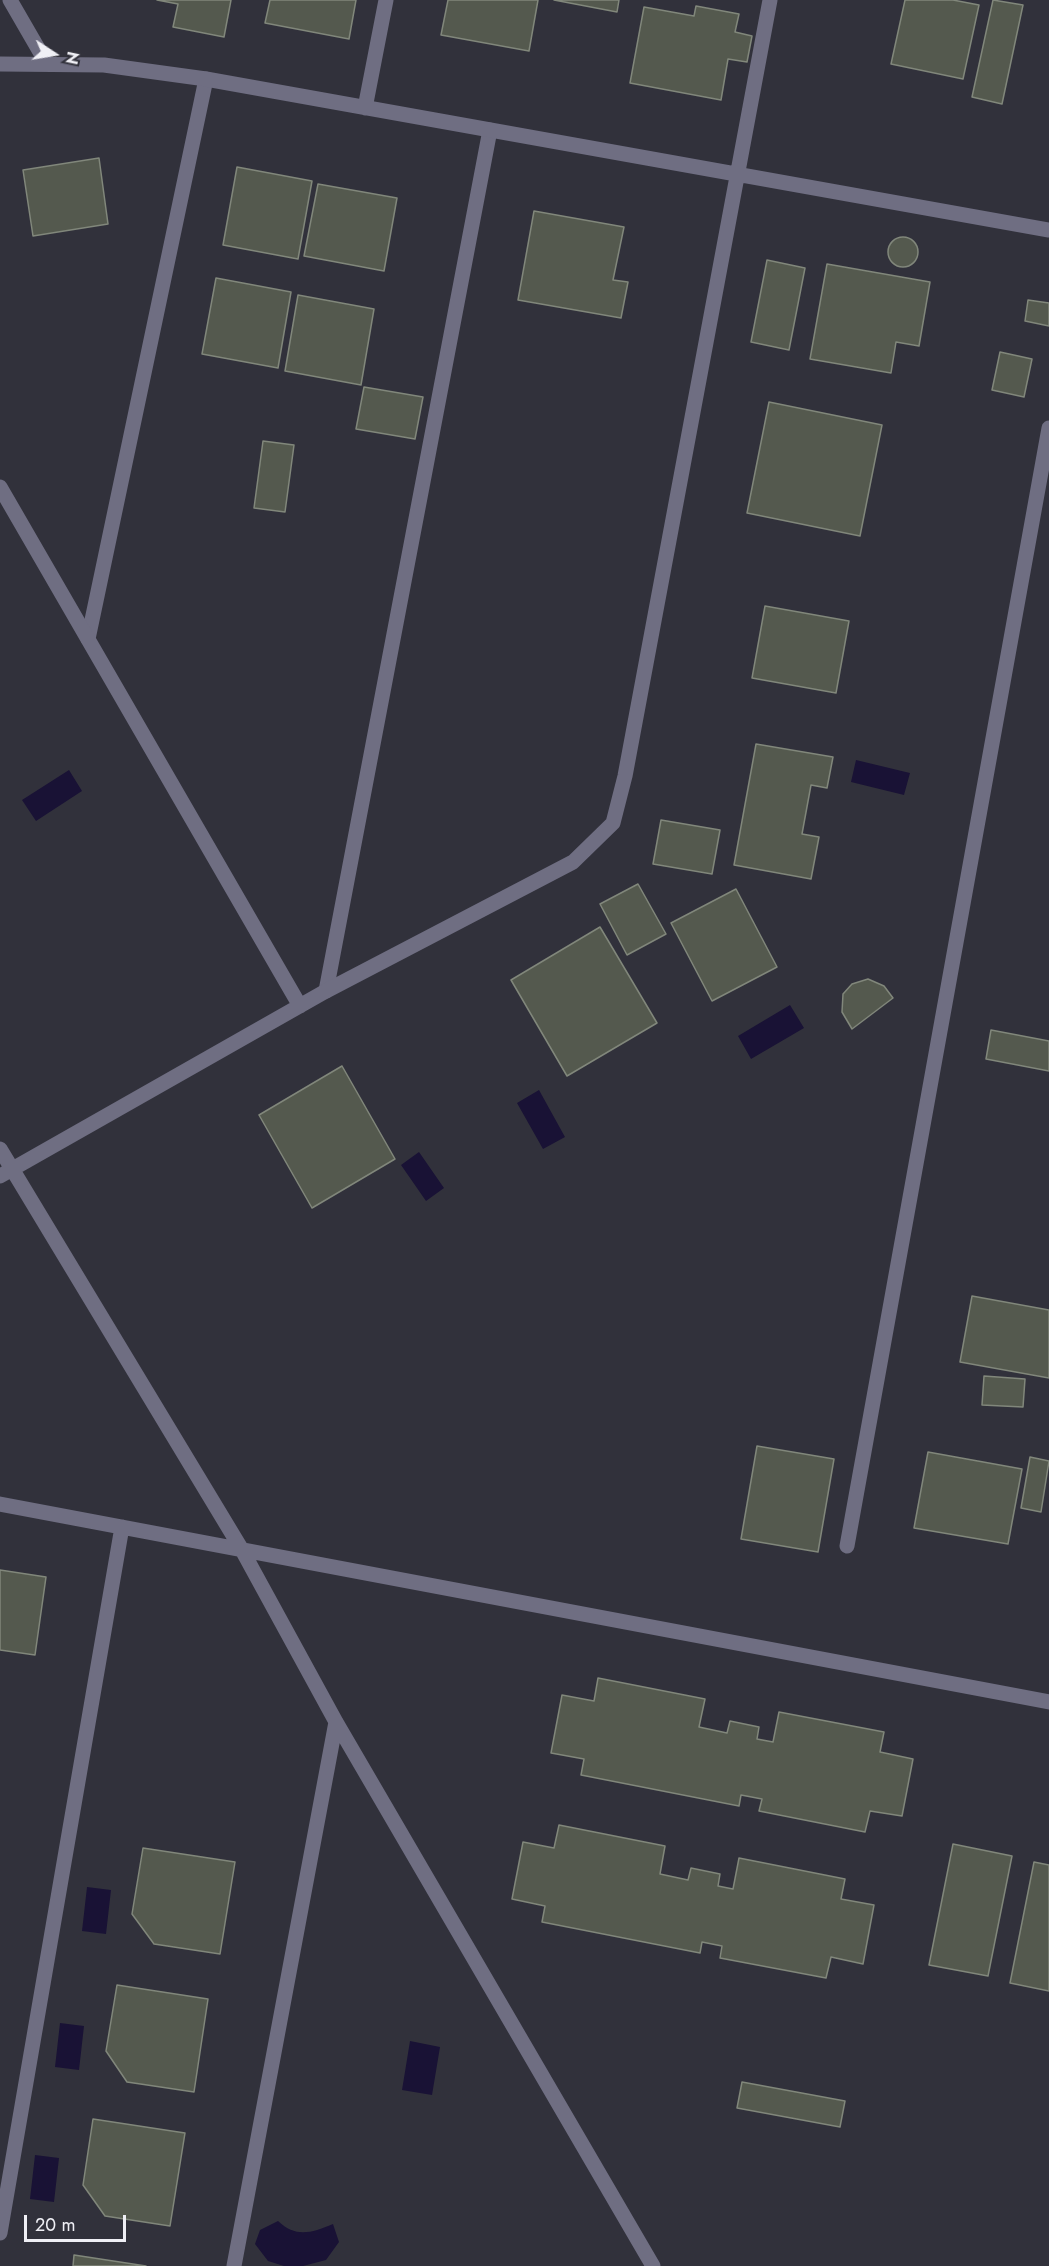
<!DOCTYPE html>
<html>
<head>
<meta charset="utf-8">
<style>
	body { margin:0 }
	#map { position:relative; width:1049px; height:2266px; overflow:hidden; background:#31313b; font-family:Jost,sans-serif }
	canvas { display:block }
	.north { position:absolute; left:24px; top:24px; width:60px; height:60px; -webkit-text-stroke:4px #31313b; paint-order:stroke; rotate:102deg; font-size:16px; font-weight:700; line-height:24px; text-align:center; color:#efeff5 }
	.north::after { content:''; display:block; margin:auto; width:21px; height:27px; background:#efeff5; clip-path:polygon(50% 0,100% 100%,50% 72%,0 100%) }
	.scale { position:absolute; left:24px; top:2215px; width:102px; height:27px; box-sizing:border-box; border:3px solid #efeff5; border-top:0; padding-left:8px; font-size:18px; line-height:21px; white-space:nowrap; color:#efeff5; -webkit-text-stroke:4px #31313b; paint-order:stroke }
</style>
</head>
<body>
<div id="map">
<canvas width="1049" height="2266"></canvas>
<div class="north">N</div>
<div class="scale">20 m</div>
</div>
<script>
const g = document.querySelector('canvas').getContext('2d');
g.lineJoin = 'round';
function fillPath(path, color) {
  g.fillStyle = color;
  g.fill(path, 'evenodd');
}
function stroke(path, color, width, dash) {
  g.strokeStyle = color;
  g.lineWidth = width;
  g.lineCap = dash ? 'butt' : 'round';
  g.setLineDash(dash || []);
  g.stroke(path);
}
fillPath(new Path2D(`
	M856,760L910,773L904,795L851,782Z
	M69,770L82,791L36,821L22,800Z
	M790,1005L804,1028L751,1059L738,1036Z
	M539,1090L565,1137L543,1149L517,1103Z
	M419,1152L444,1188L426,1201L401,1165Z
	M87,1887L111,1890L106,1934L82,1931Z
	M60,2023L84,2026L79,2070L55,2067Z
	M410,2041L440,2047L432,2095L402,2090Z
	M35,2155L59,2158L54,2202L30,2199Z
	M278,2221C296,2238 311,2233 333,2224L339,2242L326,2260L303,2266H284L268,2261L255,2244L260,2230Z`), '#191235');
const building = new Path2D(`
	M157,0H231L224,37L173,27L178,4Z
	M270,0H356L349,39L265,23Z
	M448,0H538L529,51L441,35Z
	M554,0H619L617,12Z
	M905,0H953L979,5L963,79L891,64Z
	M993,0L1023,5L1002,104L972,97Z
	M696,6L739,14L735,32L752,36L747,62L728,59L721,100L630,83L644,7L694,16Z
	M99,158L108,224L33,236L23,170Z
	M237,167L312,181L298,259L223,245Z
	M318,184L397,198L384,271L304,256Z
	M534,211L624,227L613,280L628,282L621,318L518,300Z
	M888 252a15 15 0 1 1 30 0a15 15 0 1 1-30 0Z
	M767,260L805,268L789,350L751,342Z
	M827,264L930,282L919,346L896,342L891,373L810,359Z
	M216,278L291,292L278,368L202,354Z
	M298,295L374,309L361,385L285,371Z
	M1028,300L1049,303V326L1025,321Z
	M1000,352L1032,359L1024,397L992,390Z
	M364,387L423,397L415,439L356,429Z
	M769,402L882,425L860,536L747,513Z
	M263,441L294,445L285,512L254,508Z
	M765,606L849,621L836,693L752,678Z
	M756,744L833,757L827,788L811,785L802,834L819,837L811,879L734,865Z
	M661,820L720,830L712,874L653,864Z
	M638,884L666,934L627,955L600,904Z
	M736,889L777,967L712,1001L671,923Z
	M600,927L657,1023L567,1076L511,980Z
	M868,979L884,986L893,998L852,1029L842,1012L843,994L852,984Z
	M991,1030L1049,1041V1071L986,1059Z
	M342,1066L395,1159L312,1208L259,1115Z
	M972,1296L1049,1310V1378L960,1362Z
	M984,1376L1025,1379L1023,1407L982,1405Z
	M757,1446L834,1459L818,1552L741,1539Z
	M928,1452L1022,1469L1008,1544L914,1528Z
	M1030,1457L1049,1461L1041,1512L1021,1508Z
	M0,1570L46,1577L35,1655L0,1650Z
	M598,1678L705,1699L699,1727L727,1733L730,1721L759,1727L757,1739L773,1742L779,1712L884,1732L880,1752L913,1759L902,1816L870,1811L865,1832L759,1811L762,1799L741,1795L739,1806L581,1775L584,1759L551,1753L562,1695L594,1701Z
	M559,1825L665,1846L660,1874L688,1880L691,1868L720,1874L718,1886L733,1889L739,1858L845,1879L841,1899L874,1905L863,1964L831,1957L826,1978L720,1958L722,1946L702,1942L700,1953L542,1922L545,1906L512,1899L523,1842L554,1848Z
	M953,1844L1012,1856L988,1976L929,1965Z
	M143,1848L235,1862L220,1954L154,1944L132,1914Z
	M1034,1862L1049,1865V1991L1010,1983Z
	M117,1985L208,1999L194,2092L127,2082L106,2051Z
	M742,2082L845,2101L840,2127L737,2108Z
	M93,2119L185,2133L170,2226L105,2216L83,2185Z
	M74,2255L146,2266H73Z`);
fillPath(building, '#54594e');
stroke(building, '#81877b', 1.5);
stroke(new Path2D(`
	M88,639L206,79
	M326,991L490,130`), '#6f6e82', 15);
stroke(new Path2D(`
	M10,0L47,64
	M0,64L104,65L206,79L1049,230
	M365,108L386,0
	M0,487L300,1006
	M0,1149L242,1550L336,1722L653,2266
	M0,1176L326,991L573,862L613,823L625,776L770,0
	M0,1504L1049,1702
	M847,1546L1049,428
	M0,2233L122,1527
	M234,2266L336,1722`), '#6f6e82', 15);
</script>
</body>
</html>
